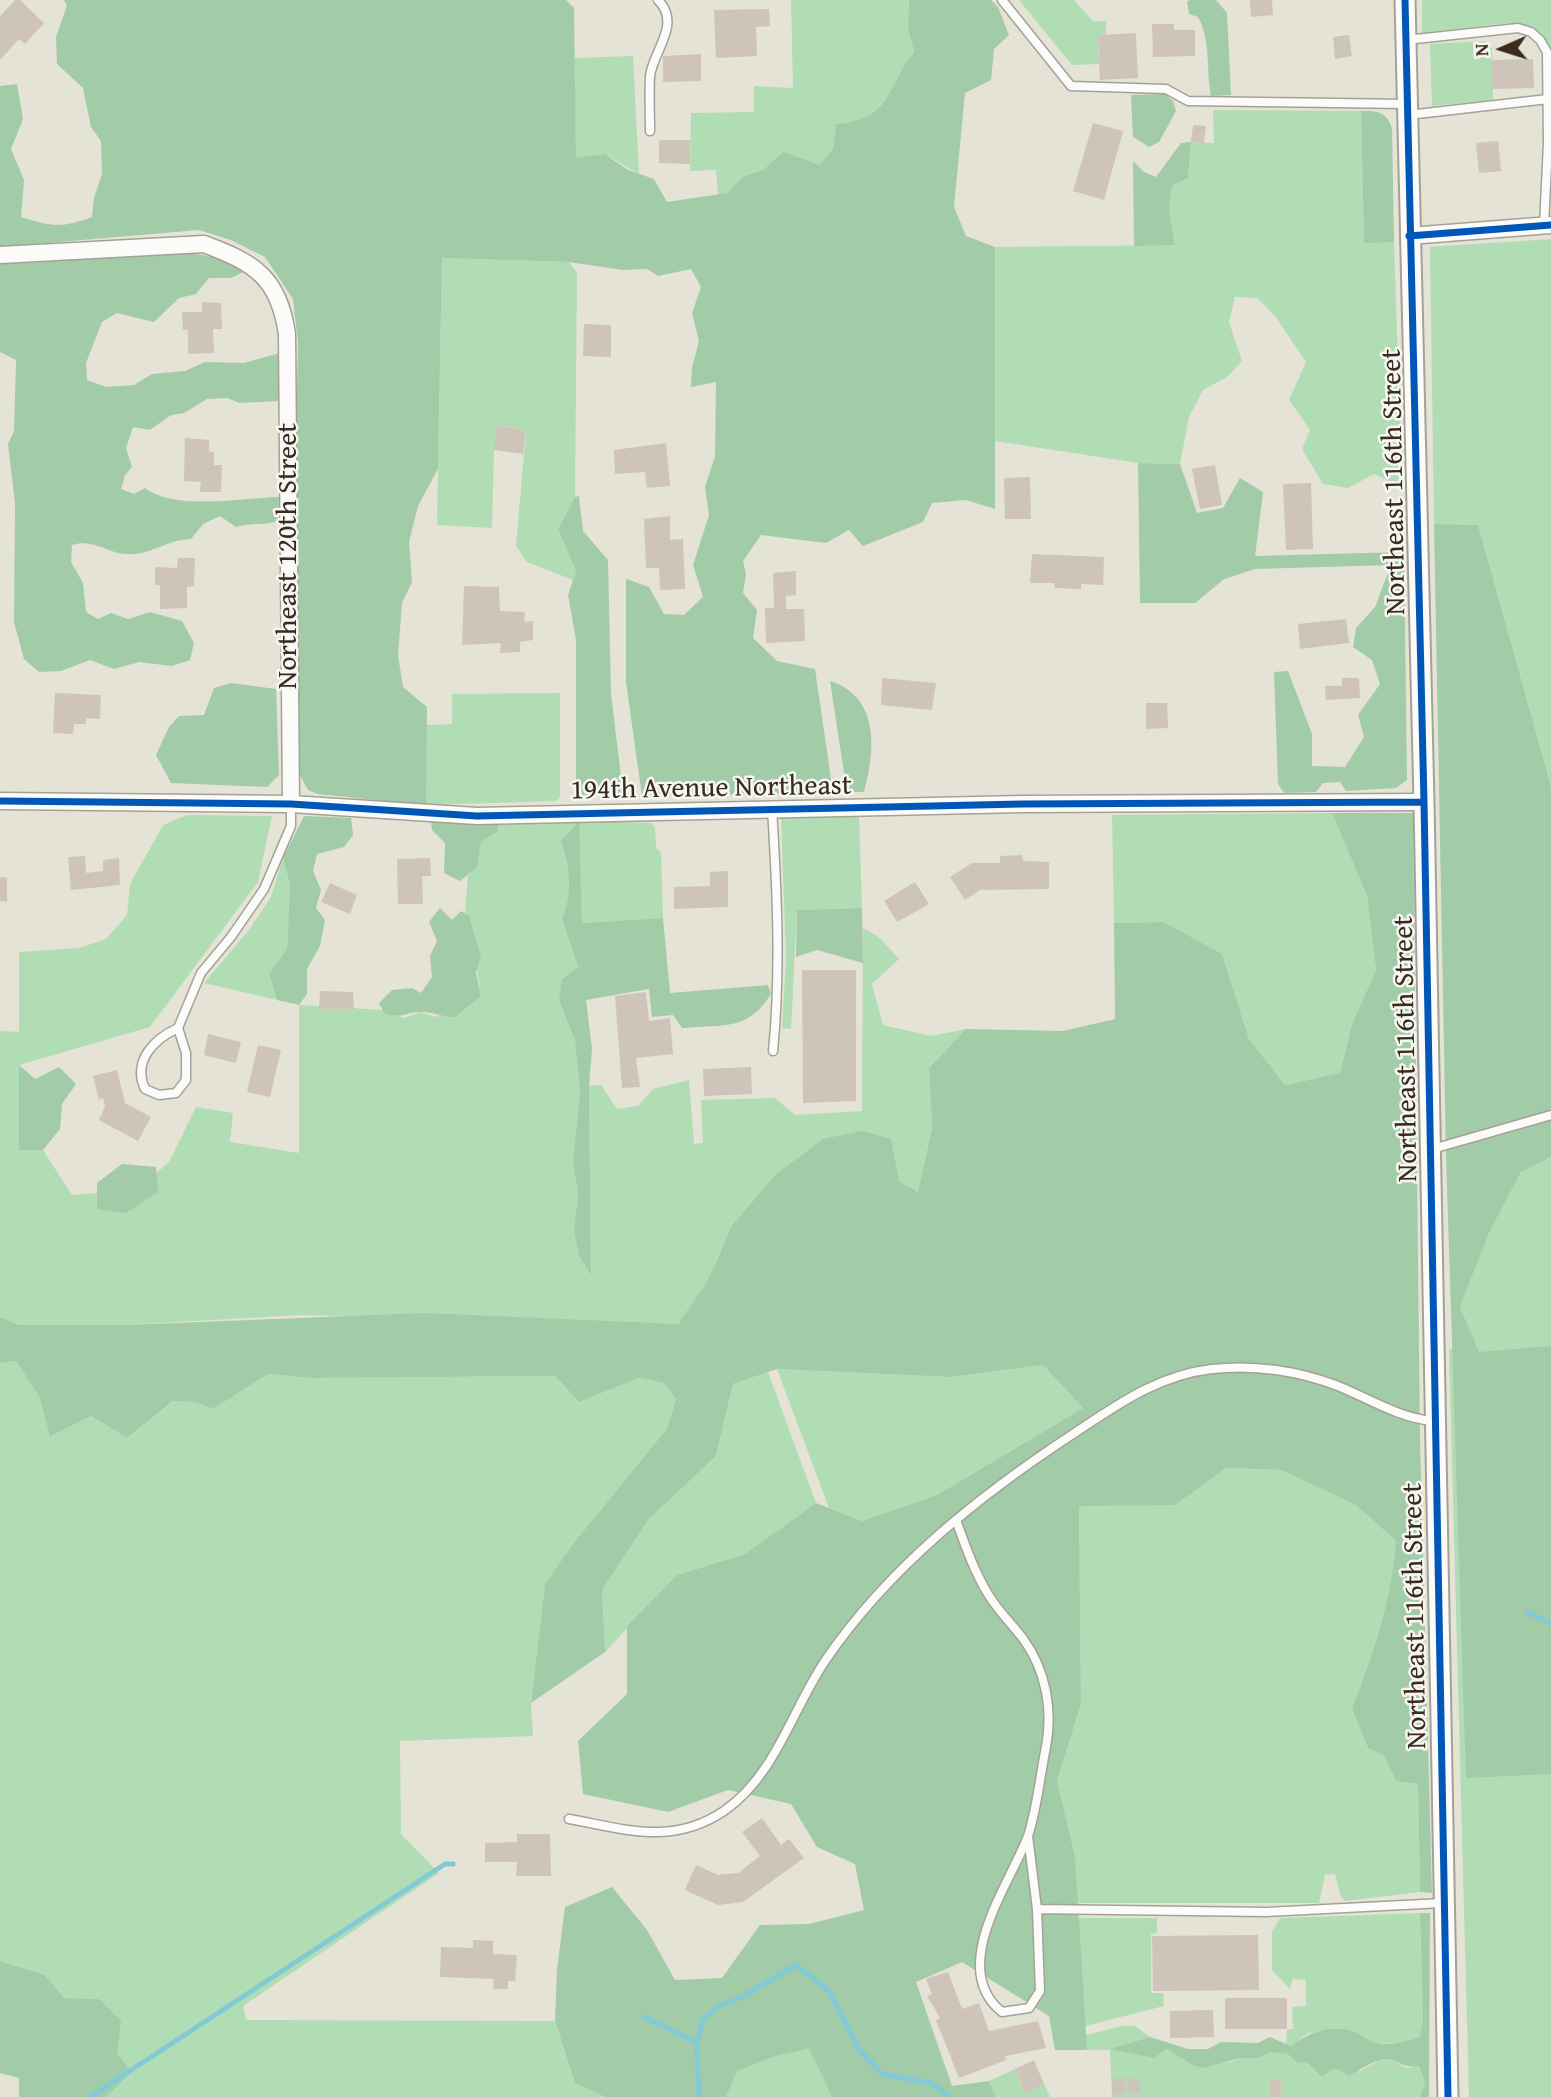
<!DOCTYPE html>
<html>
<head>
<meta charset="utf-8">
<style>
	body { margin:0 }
	#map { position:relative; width:1551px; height:2097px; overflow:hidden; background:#e5e3d5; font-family:"Gentium Book Plus",serif }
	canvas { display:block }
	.north { position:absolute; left:1467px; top:14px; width:70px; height:70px; -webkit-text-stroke:5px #f6f6f2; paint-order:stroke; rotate:267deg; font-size:19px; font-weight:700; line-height:28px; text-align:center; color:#3b2a1e }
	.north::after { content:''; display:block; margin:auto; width:24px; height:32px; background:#3b2a1e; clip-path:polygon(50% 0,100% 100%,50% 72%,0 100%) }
</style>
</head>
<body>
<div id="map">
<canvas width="1551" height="2097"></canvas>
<div class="north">N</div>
</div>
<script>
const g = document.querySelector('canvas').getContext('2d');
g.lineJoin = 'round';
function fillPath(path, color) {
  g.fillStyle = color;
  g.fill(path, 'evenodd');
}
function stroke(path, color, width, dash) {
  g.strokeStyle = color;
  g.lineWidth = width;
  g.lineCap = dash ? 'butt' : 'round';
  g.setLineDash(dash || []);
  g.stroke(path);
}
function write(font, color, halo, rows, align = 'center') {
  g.font = font + ' "Gentium Book Plus",serif';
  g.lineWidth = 5;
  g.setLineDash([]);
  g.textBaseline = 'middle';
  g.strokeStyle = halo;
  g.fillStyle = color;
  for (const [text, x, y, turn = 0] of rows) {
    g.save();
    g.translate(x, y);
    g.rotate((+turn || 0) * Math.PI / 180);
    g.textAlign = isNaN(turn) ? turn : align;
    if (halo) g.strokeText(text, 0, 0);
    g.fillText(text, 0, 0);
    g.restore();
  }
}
fillPath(new Path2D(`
	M791,0H909L908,29L914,52C884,89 893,119 836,124L833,149L820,166L783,152L763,170L742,177L727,193L718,195L716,170L690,171L691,113L754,112V86L793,88Z
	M1019,0H1074L1094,22L1106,21V34L1098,35L1099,64L1072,65Z
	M1422,0H1551V52L1534,27L1507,23L1422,33Z
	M1485,41L1492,49L1493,100L1432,106L1430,44Z
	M633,56L639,174L605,154L576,159L574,58Z
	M1213,110L1361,111L1364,242H1394L1402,487L1374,474L1348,488L1323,484L1302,449L1310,430L1289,400L1306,362L1275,316L1257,298L1235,297L1229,322L1242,361L1227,377L1203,390L1189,417L1180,464L1138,463L995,441V247L1175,245L1169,211L1172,186L1188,178L1191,142L1214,143Z
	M1551,239V786L1478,525L1434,524L1430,247Z
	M442,258L569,262L577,273L575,497L558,529L576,571L573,580L527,562L516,546L526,430L499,426L494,450L492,528L437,525Z
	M560,693V796L557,801L426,805V725L452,724V694Z
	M1332,813L1367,896L1376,970L1352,1024L1340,1073L1285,1085L1249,1039L1222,954L1164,922L1114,923L1112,815Z
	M187,815L272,816L258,882L150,1027L19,1065V1150H43L72,1195L137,1190L169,1162L196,1107L233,1113L230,1142L299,1153V1005L383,1010L404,1018L420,1012L435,1017L481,996L469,917L465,914L468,875L477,866L481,842L497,831L498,825L579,821L651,823L655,828L656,848L661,853L663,918L582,923L578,822L561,842C570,872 573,889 562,919L578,967L559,1000L575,1041L580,1092L573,1161L578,1196L574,1229L591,1273L589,1086L601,1085L617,1109L638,1106L653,1089L689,1080L694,1144L703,1143L701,1100L775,1098L795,1115L862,1111L863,928L880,938L899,959L872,984L883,1025L931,1036L966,1029L929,1068L932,1128L918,1192L899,1181L774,1176C742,1214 707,1253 707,1306L678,1324L301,1315L125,1325H19L0,1317V1031L19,1032V952L79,948L106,939L127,915L130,884L163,825Z
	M859,815L862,908L797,910L791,1029L782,1028L786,958L781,817Z
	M283,858L290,885L287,949L269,974L277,1000L204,983L249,930L271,897Z
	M1551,1157V2097H1469L1449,1349L1476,1347L1460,1307L1489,1233L1521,1172Z
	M16,1361L40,1398L51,1437L91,1416L127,1438L174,1401L196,1402L213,1409L268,1374L312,1378L555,1376L579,1402L639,1378L664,1383L676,1399L667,1429L545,1584L531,1703L533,1736L400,1741L401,1834L439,1873L243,2006L246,2020L555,2021L575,2083L605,2097H106L117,2053L99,1999L64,1998L45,1975L0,1961V1363Z
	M1043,1365L1083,1408L937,1495L862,1521L829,1508L777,1369L950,1377Z
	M768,1372L816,1503L745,1554L677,1575L605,1652L602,1590L649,1519L716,1456L733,1384Z
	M1226,1468L1281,1470L1356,1505L1396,1541C1391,1603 1374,1651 1352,1709L1368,1748L1384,1756L1396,1781L1418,1784L1420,1892L1345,1901L1340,1895L1335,1874L1325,1875L1319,1903H1077L1075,1856L1057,1781L1081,1704L1079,1505H1174Z
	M1420,1913L1423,2021L1419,2037L1400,2044L1375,2043L1354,2031L1308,2033L1291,2046L1286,2044L1287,2029H1293L1292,2007L1306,2006V1980L1293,1979L1290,1989L1272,1970V1932L1280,1918Z
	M1077,1918H1157V1933L1151,1934V1993H1163L1164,2006L1085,2026Z
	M1122,2026H1135L1150,2037L1112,2049L1154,2058L1167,2049L1192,2065L1231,2062L1240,2058H1259L1269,2052L1289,2054L1298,2063L1307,2062L1334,2068L1361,2071L1379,2060L1389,2059L1406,2068L1419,2066L1425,2083L1420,2097H1281L1282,2079L1272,2097H1112L1110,2050H1087L1086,2035Z
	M809,2049L832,2097H726L736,2071L776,2056Z
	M1015,2069L1025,2093L1044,2084L1050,2097H996L989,2081Z`), '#b1ddb4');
fillPath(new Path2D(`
	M64,0H566L574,8L576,158L605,154L628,170L654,179L667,202L727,193L742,177L763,170L783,152L820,165L833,149L836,124C893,119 884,89 914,52L908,29L909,0H991L998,7L1009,35L994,49L991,80L965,93L954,207L966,236L995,247V509L966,500L932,503L923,522L863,546L849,530L826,543L761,535L743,561L746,574L743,593L757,610L753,638L777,661L815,669L833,793L642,796L626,682V579L649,587L664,614L684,615L703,597L693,565L709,515L705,487L715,456L716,382L691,387L692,368L699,341L692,313L701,287L691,269L658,276L647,269L623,270L569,262L442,258L438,469L418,506L409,542L412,582L402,603L398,655L403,687L427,707L426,805L317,794L308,790L297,770L294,516L298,342L293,299L265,257L231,240L199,230L0,247V86L17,84L23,119L11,149L24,180L21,217C52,227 62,228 92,217L94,198L102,174L101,141L91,127L83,88L57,64L56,37L67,6Z
	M1191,0H1216L1227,13L1231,95L1211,96C1206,70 1211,39 1198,17L1189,14L1187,1Z
	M1165,94L1173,101L1176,111L1159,142L1149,147L1133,137L1131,95Z
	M1361,111C1378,111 1386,111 1392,128L1394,242L1364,243Z
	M1191,142L1188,178L1172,186L1169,211L1175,245L1134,246L1133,161L1144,172L1156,177L1181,143Z
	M187,252L218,258L245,271L231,278H209L196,294L179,298L154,322L117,313L102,322L86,363L87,380L106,387L134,385L152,374L185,371L205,362L244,363L280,353V401L240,403L227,398L207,399L184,413L171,415L150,430L133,427L126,448L132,467L125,475L121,489L134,494L145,488C175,511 240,498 279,497L278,521C263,526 253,522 236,527L220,516L203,524L191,539C168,539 150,556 126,554C107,553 93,538 72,545L71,562L83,583L86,612L98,619L111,613L128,619L150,612L182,621L194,643L190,660L172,666L139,662L114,669L90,660L61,671L39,672L24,659L14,622L15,504L8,444L14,431L16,360L0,352V262Z
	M1138,463L1180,464L1197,513L1223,508L1240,478L1263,492L1255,556L1404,552L1407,780L1396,788L1346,791L1340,782L1323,783L1316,792L1284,793L1278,784L1274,672L1288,671L1312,734V766L1345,767L1364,737L1358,715L1380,684L1372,660L1353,647L1356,628L1375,607L1391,565L1255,569L1224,579L1195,603H1140Z
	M579,496L583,531L608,560L611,694L623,793L583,795L576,784V640L568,595L576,571L558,529L575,497Z
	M1434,524L1478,525L1551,786V1157L1521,1172L1489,1233L1460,1307L1479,1352L1551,1346V1774L1466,1778L1446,1155Z
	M830,681C879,696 876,750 864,792H847Z
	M231,683L276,689L279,775L267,787L171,783L156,755L169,727L179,716L204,715L214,688Z
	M1332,813H1413L1420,1438L1432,1893L1420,1892L1418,1784L1396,1781L1384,1756L1368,1748L1352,1709C1374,1651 1391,1603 1396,1541L1356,1505L1281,1470L1226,1468L1175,1505L1079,1506L1081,1704L1057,1781L1075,1856L1087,2050H1055L1049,2016L962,1962L916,1982L952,2086L989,2081L996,2097H832L809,2049L776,2056L737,2071L726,2097H605L575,2083L555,2021L557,1969L565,1907L612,1887L647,1930L675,1980L722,1978L760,1925L809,1924L864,1910L855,1864L817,1847L791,1804L728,1790L668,1812L583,1794L578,1741L627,1694V1626L677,1575L745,1554L816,1503L862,1521L937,1495L1083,1408L1043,1365L950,1377L777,1369L733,1384L716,1456L649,1519L602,1590L605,1652L531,1703L545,1584L574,1543L667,1429L676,1399L664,1383L639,1378L579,1402L555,1376L312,1378L268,1374L213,1409L196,1402L173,1401L127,1438L91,1416L50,1437L40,1398L16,1361L0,1363V1317L19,1325H125L424,1313L678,1324L707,1282L731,1227L774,1176L823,1139L862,1131L891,1139L899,1181L918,1192L932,1128L929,1068L966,1029L1063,1031L1115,1019L1114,923L1164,922L1222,954L1249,1039L1285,1085L1340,1073L1352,1024L1376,970L1367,896Z
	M304,816L351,818L353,835L344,847L317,854L313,871L321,890L316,908L325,920L320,946L307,969V994L299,1005L277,1000L269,974L287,949L290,885L283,858Z
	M431,821L498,825V831L481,842L477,867L460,881L444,873L445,843L432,830Z
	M579,821L582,923L663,918L670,993L768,985L771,994C747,1032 723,1024 682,1028L673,1015L652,1017L649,989L586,1000L592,1049L589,1086L591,1275L579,1255L574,1229L578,1196L573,1161L580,1092L575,1041L559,1000L562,979L578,967L562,919C573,889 570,872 561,841Z
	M440,908L452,920L461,911L469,916L481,957L476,972L481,996L455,1017C444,1017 430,1011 419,1012C403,1013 406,1018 385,1014L379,1003L392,990L412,988L421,993L432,977L430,956L437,941L429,922Z
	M862,908L863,963L817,950L796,957L797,910Z
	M19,1065L35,1079L59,1067L76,1084L62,1104L60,1129L43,1150H19Z
	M122,1164L156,1167L158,1192L126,1213L97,1209V1183Z
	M1420,1913H1430L1429,2097H1420L1425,2083L1419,2066C1402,2069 1399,2060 1386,2059C1374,2059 1360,2071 1349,2075L1334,2068L1322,2077L1307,2062L1298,2063L1288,2054L1269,2052L1259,2058H1240L1204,2068L1192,2065L1167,2049L1154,2058L1110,2049L1150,2037L1188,2049H1208L1221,2042L1258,2043L1270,2037L1291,2046C1310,2032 1329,2025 1352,2031C1361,2033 1368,2041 1376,2043C1392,2046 1405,2042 1419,2037L1423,2021Z
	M0,1961L45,1975L64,1998L99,1999L121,2021L117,2053L131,2072L106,2097H19V2078L0,2073Z`), '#a2cba7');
stroke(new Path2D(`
	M1527,1612L1551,1623
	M644,2017L697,2043
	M90,2097L445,1864H453
	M699,2097L697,2043L703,2019L719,2006L746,1995L796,1965L829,1991L859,2049L882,2074L931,2083L950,2097`), '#82cad6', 5);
fillPath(new Path2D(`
	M15,0H20L44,23L25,44L19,39L0,60V16Z
	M1250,0H1272L1273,15L1251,17Z
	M769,9L770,26L756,27L757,56L716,58L714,10Z
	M1152,24H1174V30H1195V56L1153,57Z
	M1136,33L1138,78L1100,80L1098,35Z
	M1349,35L1352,56L1335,59L1333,37Z
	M701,54V81L663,82V56Z
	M1533,59L1534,88L1492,89L1491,60Z
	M1093,123L1123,131L1104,200L1073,191Z
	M1193,125L1206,126L1204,143L1191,142Z
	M659,140H690V164L659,163Z
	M1498,141L1501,171L1479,173L1476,143Z
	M202,302L221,303L222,329H213L214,353L188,354V330H183L182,312H202Z
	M584,324L611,325V357L583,356Z
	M496,426L526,430L523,454L494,450Z
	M185,438L209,440V452H214V465H222L221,492H200L201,482L184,481Z
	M666,443L670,486L647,488L645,472L615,474L614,450Z
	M1215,465L1222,505L1200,509L1192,469Z
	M1030,477L1031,519H1005L1004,478Z
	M1311,483L1313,549L1286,550L1283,484Z
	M670,516V540L683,539L685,589L660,590L659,568H646L644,519Z
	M1032,554L1104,557L1103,585L1081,584V589L1055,588L1054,583H1030Z
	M178,558H195L194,586L187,587V608L160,609V585H155V567L177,568Z
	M796,571V595L786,596V609H804L805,641L766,643L765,608H774L773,573Z
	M464,586L499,587L500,611L525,612L524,622L533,621V640L520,642V652L500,653L501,643L462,645Z
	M1346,619L1349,643L1300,649L1298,624Z
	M882,678L936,683L932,710L881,705Z
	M1342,678H1359L1360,698L1326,700L1325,686H1342Z
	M55,693L101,695L100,719L86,718V724H74L73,734L53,733Z
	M1146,703H1167L1168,728L1146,729Z
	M1022,855L1023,861L1049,862V889L980,890L965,900L950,877L972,863H1000V856Z
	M85,856L86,873L103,871V860L119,858L120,885L71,890L68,857Z
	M430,858L431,876H422L423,904H398L397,859Z
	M728,871V907L674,909V887L710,886V872Z
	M0,877L7,878V902L0,901Z
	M915,882L929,904L897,922L884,901Z
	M330,883L357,895L350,914L321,902Z
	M802,970H856V1101L803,1103Z
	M320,991L353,992L354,1009H319Z
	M646,992L649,1021L670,1018L673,1054L636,1058L640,1087L622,1088L615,996Z
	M208,1034L241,1042L236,1063L204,1055Z
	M258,1045L281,1050L270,1097L247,1092Z
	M751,1067L752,1094L704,1096L703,1069Z
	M117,1070L125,1103L151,1117L138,1141L99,1120L105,1106L103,1098L99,1100L93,1076Z
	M762,1818L781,1845L789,1839L804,1858L743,1902L718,1905L685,1890L696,1865L718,1875L738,1873L760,1856L742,1832Z
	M517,1834H550L551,1876H516L517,1862H485V1843L517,1842Z
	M1258,1935L1259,1990L1153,1991L1152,1936Z
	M473,1940L493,1941V1954L517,1955L515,1981H508V1989H493L494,1979L440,1977L441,1947L473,1948Z
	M948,1972L962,2009L979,2003L989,2031L1038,2021L1046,2048L1005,2056L1006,2060L959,2078L936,2020L940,2018L927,1996L932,1994L926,1979Z
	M1225,1998H1287V2029H1225Z
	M1213,2010L1214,2037L1170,2038V2011Z
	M1034,2060L1044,2084L1025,2093L1015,2069Z
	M1125,2078L1126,2094L1112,2095V2079Z
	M1140,2078V2093H1128L1127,2079Z
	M1270,2079H1282L1281,2097H1270Z`), '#cec4ba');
const service = new Path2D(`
	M1002,0L1071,86L1166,89L1188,101L1407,104
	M1406,40L1518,28L1531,32L1540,40L1547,52L1548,143L1544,226
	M1408,115L1548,99
	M650,131C650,113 649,94 650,76C653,51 682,24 658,0
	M772,809C777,889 781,971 773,1051
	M178,1028C154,1039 132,1061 145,1089L159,1095L176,1093L186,1080V1053L178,1028L201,973L231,937L264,889L291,826V804
	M1429,1150L1551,1115
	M956,1520C965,1545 974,1571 988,1594C998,1611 1013,1625 1024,1640C1046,1671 1053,1710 1046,1747C1040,1776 1037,1809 1028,1836C1010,1884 947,1968 1002,2012L1029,2008L1040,1991L1037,1909L1028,1836
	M569,1819C625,1829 672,1846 724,1811C775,1776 792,1710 825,1661C888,1568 980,1495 1073,1434C1117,1405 1158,1375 1212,1369C1254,1364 1299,1371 1338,1386C1370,1399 1399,1418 1433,1421
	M1037,1909L1266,1912L1443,1903`);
const minor = new Path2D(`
	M1409,236L1551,225
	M0,255L204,244C255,263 279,278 287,334L291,804
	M0,801L291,804L477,816L1022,804L1424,802`);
const tertiary = new Path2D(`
	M1405,0L1424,802L1448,2097`);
stroke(service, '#a5a197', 11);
stroke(minor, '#a5a197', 19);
stroke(tertiary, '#a5a197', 23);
stroke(service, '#fbfbf9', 8);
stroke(minor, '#fbfbf9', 16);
stroke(tertiary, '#fbfbf9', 19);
stroke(new Path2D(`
	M1405,0L1424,802L1448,2097
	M1409,236L1551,225
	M0,801L291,804L477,816L1022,804L1424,802`), '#0057b8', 7);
write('28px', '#3b2a1e', '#f6f6f2', [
	["Northeast 116th Street",1395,482,-91],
	["Northeast 120th Street",289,556,-90],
	["194th Avenue Northeast",711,789,-1],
	["Northeast 116th Street",1407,1049,-91],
	["Northeast 116th Street",1416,1616,-91]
]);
</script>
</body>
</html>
